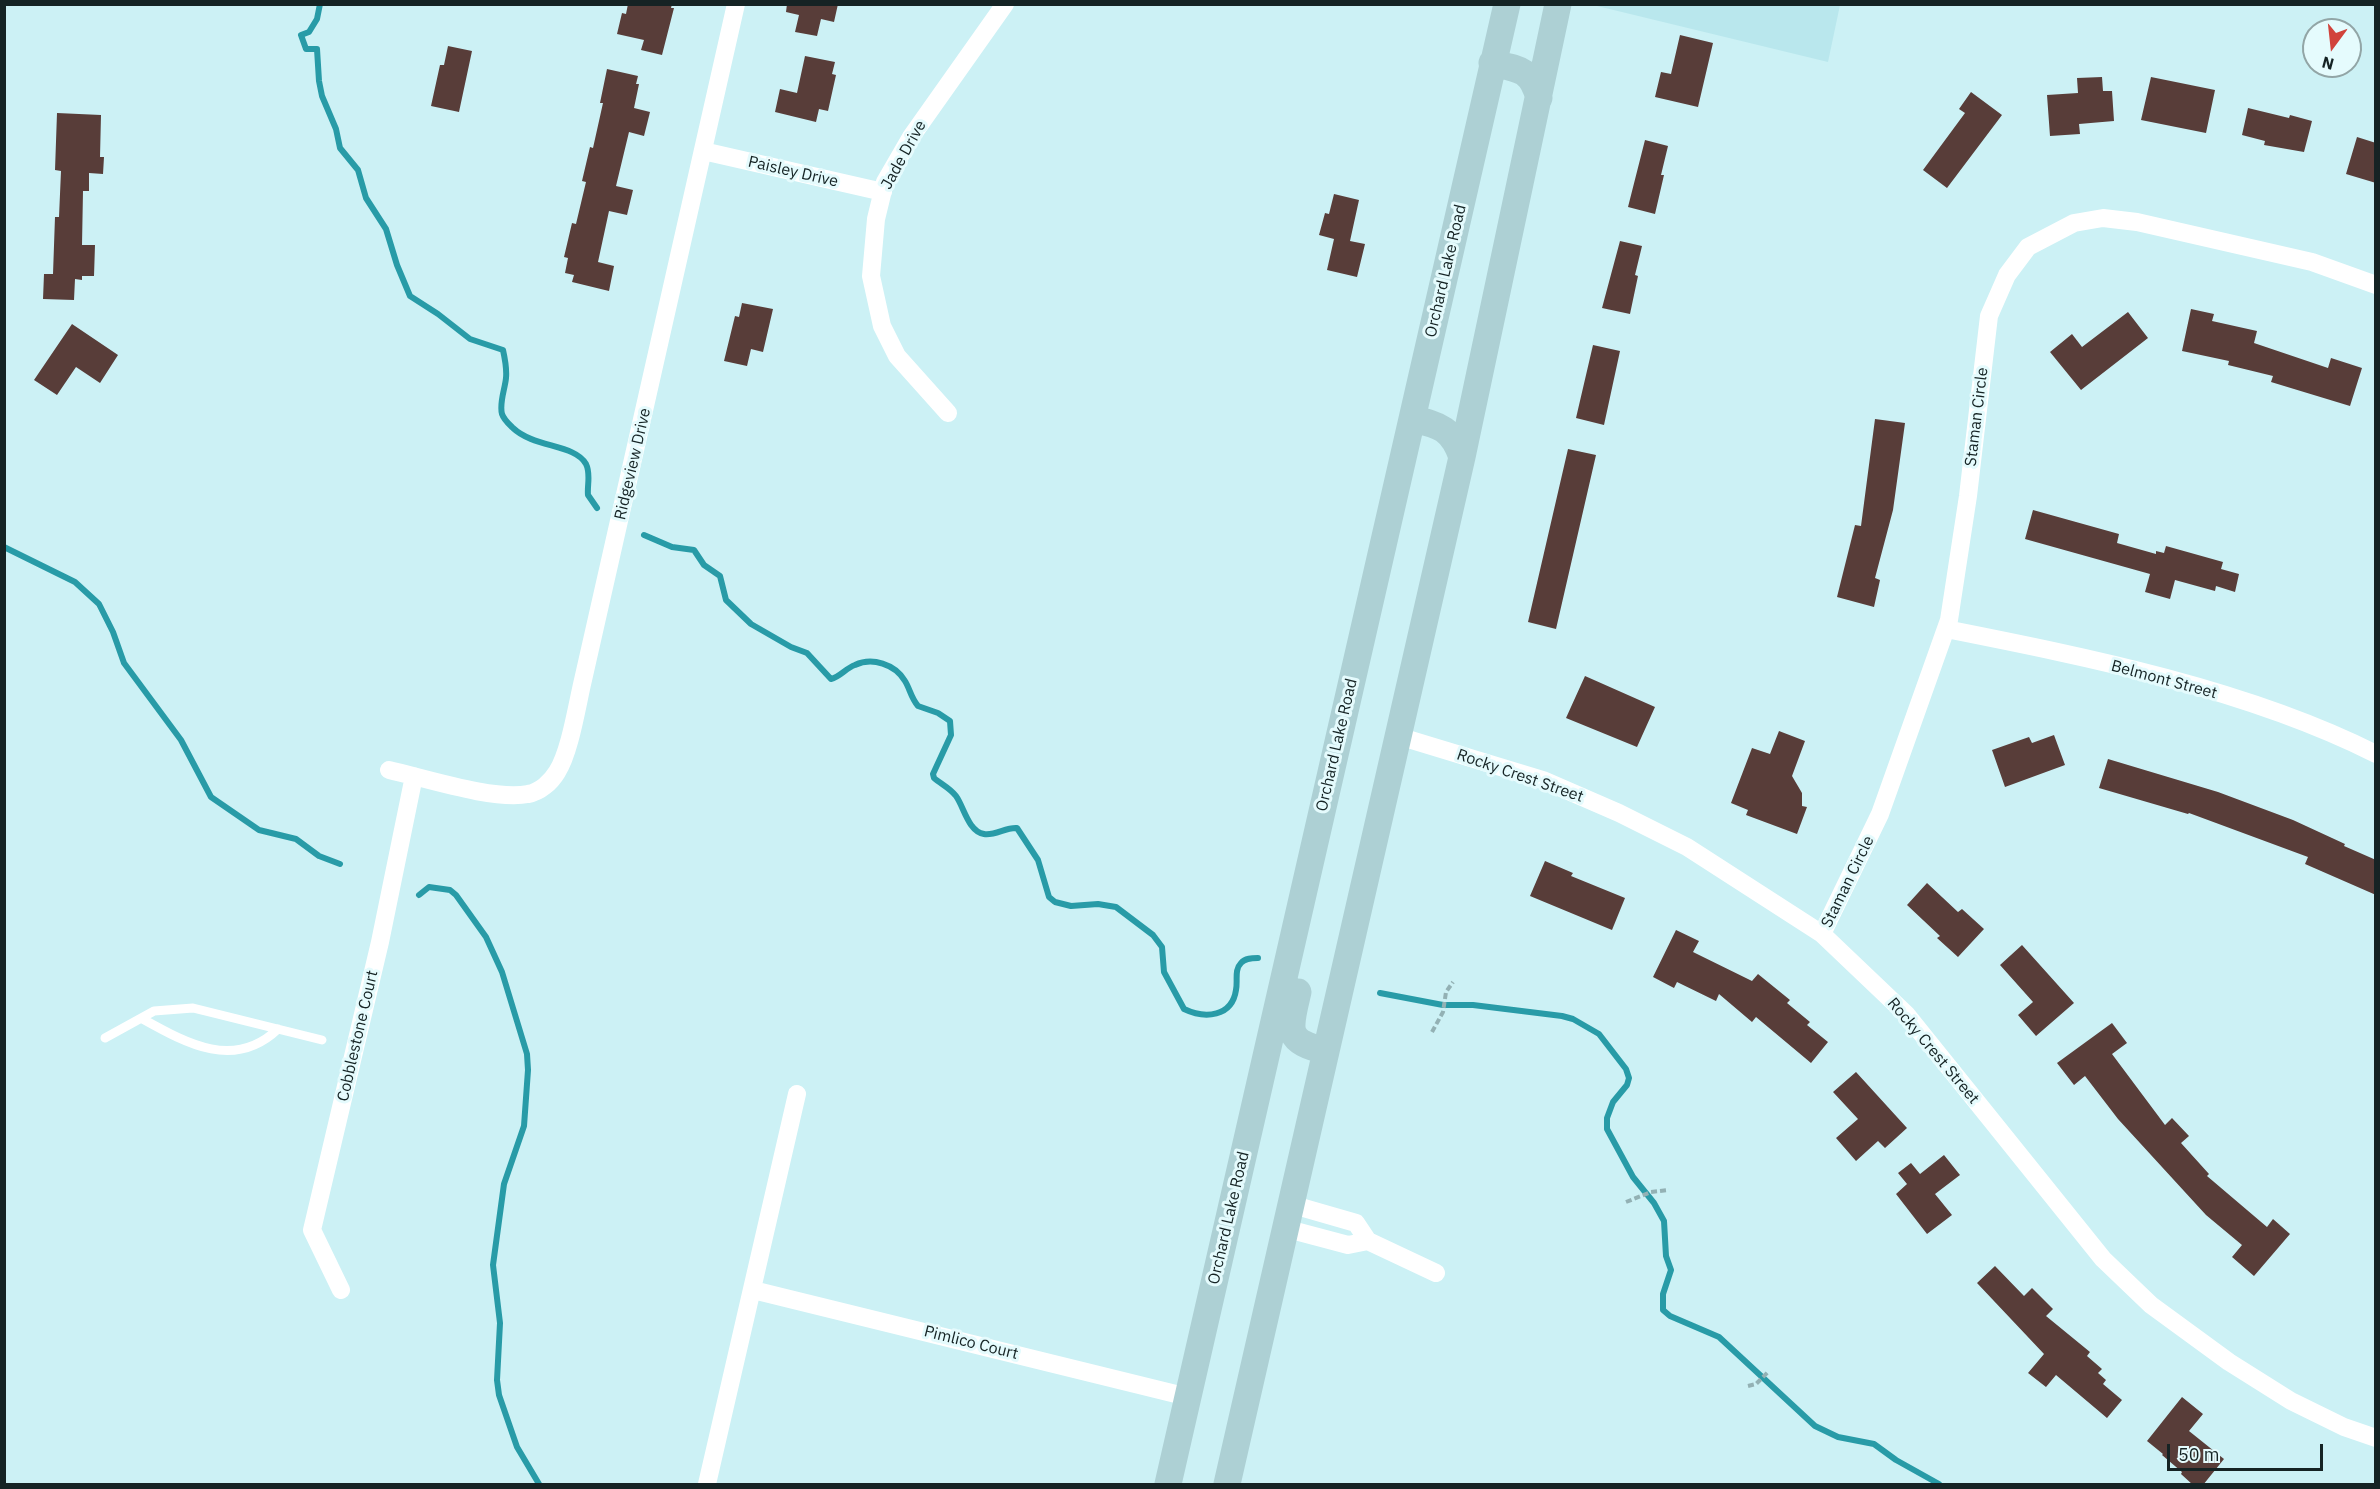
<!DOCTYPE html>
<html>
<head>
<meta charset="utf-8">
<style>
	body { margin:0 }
	#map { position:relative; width:2380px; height:1489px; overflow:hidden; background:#ccf1f5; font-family:"IBM Plex Sans",sans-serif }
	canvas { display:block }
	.frame { position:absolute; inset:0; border:6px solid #152324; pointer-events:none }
	.north { position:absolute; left:2302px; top:18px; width:60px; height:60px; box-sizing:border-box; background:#e5fbfd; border:2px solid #92a5a6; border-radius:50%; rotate:195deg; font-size:16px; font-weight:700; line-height:24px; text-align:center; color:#152324 }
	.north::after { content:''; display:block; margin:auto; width:21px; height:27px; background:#d1433c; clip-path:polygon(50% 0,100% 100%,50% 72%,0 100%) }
	.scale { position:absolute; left:2167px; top:1444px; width:156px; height:27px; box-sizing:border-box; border:3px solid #152324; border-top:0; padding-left:8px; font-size:18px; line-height:21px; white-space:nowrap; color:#152324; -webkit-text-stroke:4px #e5fbfd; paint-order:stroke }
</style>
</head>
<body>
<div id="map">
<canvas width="2380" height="1489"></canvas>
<div class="frame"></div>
<div class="north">N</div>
<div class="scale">50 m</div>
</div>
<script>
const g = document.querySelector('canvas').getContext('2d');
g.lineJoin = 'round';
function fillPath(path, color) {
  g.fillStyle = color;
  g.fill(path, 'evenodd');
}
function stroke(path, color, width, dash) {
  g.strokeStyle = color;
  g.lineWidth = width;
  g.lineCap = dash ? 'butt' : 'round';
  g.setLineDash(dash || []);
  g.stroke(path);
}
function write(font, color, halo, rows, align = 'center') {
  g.font = font + ' "IBM Plex Sans",sans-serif';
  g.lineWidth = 6;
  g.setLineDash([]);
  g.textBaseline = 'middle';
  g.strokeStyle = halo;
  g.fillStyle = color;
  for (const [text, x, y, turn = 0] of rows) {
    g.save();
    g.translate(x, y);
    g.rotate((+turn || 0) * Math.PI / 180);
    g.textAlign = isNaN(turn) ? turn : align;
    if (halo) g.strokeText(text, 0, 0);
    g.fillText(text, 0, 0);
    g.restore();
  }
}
fillPath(new Path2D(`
	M1593,5H1840L1828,62Z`), '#b9e7ed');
stroke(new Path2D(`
	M320,4L317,19L309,32L301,35L306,49H317L319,81L322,96L336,129L340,148L358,170L366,198L386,229L397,265L410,296L438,314L470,339L503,350C505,359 507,368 506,378C505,389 499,403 502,414C504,420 509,424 513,428C534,448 575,444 586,464C591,474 587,485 588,495L597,508
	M644,535L672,547L694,550L704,565L720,576L726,600L751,624L791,647L807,653L831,679C840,677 846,668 855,665C872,657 895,664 905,681C910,689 911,698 918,706L938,713L950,721L951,735L933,774L934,778C941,784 950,788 956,796C964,807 968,831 984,834C995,836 1006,827 1017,828L1038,860L1049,897L1055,902L1071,906L1098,904L1116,907L1153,935L1162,947L1164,972L1184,1009C1205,1019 1232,1017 1236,990C1238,981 1234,970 1241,963C1245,958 1252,958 1258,958
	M4,547L75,582L99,604L113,632L124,663L181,740L211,797L259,830L296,839L319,856L340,864
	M419,895L429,887L450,890L456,895L486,937L502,972L527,1054L528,1070L524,1126L504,1184L493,1265L500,1323L497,1380L499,1395L517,1447L539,1484
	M1380,993L1443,1005H1473L1562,1016L1573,1019L1599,1034L1626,1069L1629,1078L1627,1085L1613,1102L1607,1118V1129L1633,1177L1654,1203L1664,1221L1666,1256L1671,1270L1663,1294V1310L1670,1316L1719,1337L1815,1426L1838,1437L1874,1444L1896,1460L1939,1484`), '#289ba7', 6);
fillPath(new Path2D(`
	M628,4H672L671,8H674L662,55L641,50L644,40L617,34L622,13L626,14Z
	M787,4H838L834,22L821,19L817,36L795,32L799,15L786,12Z
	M1680,35L1713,43L1698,107L1655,97L1661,72L1671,74Z
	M448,46L472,51L459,112L431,106L440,65H444Z
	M805,56L835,62L832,74L836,75L828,111L819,109L816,122L775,112L780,89L797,93Z
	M607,69L638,76L636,84H639L634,108L650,112L644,136L629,132L616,186L633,190L627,215L609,211L598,262L614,266L609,291L572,282L574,275L565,273L568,258L564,257L572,223L576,224L586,182L582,181L590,147L593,148L603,103H600Z
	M2102,77L2103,91H2112L2114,121L2079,124L2080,134L2050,136L2047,95L2078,93L2077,78Z
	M2151,77L2215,90L2206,133L2141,120Z
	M1971,92L2002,115L1947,188L1923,170L1965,113L1959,109Z
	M2248,108L2289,118L2290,115L2312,121L2304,152L2264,145L2265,141L2242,135Z
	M57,113L101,115L100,157H104L103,174L89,173V191H83L82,245H95L94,276H82V280L75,279L74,300L43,299L44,274H53L55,217H59L61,171L55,170Z
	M2357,137L2376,143V183L2346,174Z
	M1645,140L1668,146L1661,175H1664L1655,214L1628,207Z
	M1334,194L1359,200L1350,241L1365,244L1357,277L1327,270L1334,239L1319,235L1325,213L1329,214Z
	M1620,241L1642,246L1635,275L1638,276L1630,314L1602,308Z
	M742,303L773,309L763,352L751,349L747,366L724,361L735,316L739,317Z
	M2191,309L2214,314L2212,321L2257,331L2254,343L2328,368L2331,358L2362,368L2350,406L2271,382L2273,376L2228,365L2229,361L2182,351Z
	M2128,312L2148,338L2081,390L2050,352L2072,334L2082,347Z
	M72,324L118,355L100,383L76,367L57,395L34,380Z
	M1593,345L1620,351L1604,425L1576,418Z
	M1875,419L1905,423L1893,510L1875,578L1880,580L1874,607L1837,597L1855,525L1861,526Z
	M1568,449L1596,455L1556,629L1528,622Z
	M2033,510L2119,534L2117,543L2156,554V551L2164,553L2166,546L2223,562L2221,569L2239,574L2235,592L2216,586L2215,591L2175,580L2170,599L2145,592L2150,574L2025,539Z
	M1585,676L1655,707L1637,747L1566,718Z
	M1779,731L1805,741L1792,776L1802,793V806L1807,807L1797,834L1746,815L1748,810L1731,803L1752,748L1770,754Z
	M2054,735L2065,765L2005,787L1992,750L2029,737L2032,743Z
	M2108,759L2218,792L2293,820L2345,844L2344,846L2376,860V895L2305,864L2308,857L2189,813L2188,814L2099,788Z
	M1545,861L1573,873L1571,876L1625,898L1612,930L1530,896Z
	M1927,883L1958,912L1962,909L1984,929L1958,957L1937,938L1940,936L1907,905Z
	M1676,930L1699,941L1693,952L1752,981L1758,974L1790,1000L1787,1003L1810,1022L1807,1025L1828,1042L1811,1063L1756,1017L1752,1022L1719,994L1716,1001L1677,982L1674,988L1653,977Z
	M2022,945L2074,1003L2036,1036L2018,1015L2033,1002L2000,965Z
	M2112,1023L2127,1043L2112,1054L2165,1125L2172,1118L2189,1136L2181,1143L2209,1174L2207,1176L2267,1227L2273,1219L2290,1234L2254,1276L2232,1257L2242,1245L2206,1215L2118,1119L2085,1076L2074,1085L2057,1063Z
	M1856,1072L1907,1128L1885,1148L1878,1141L1856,1161L1836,1138L1858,1119L1833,1092Z
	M1944,1155L1960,1175L1935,1194L1952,1215L1927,1234L1896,1194L1907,1184L1898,1173L1911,1163L1920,1174Z
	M1995,1266L2024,1296L2032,1288L2053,1309L2046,1316L2090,1352L2087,1356L2102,1369L2098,1373L2106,1380L2103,1384L2122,1400L2107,1418L2056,1375L2046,1387L2028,1373L2044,1354L1977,1283Z
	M2182,1397L2203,1414L2189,1431L2224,1459L2203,1485H2193L2181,1474L2182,1472L2162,1455L2163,1454L2147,1441Z`), '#583d39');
stroke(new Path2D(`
	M1432,1032L1443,1012L1446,992L1453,982
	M1626,1202L1651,1192L1669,1190
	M1748,1386L1756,1384L1769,1371`), '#93b1b4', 4, [6, 3]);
stroke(new Path2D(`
	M141,1018C186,1043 234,1071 278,1029
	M105,1038L154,1011L193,1008L322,1040`), '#fff', 9);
stroke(new Path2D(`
	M703,151L883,192
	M948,413L897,356L882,326L871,276L876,219L885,182L911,137L1005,4
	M1946,629C2087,657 2247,689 2376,754
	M1398,736L1543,780L1619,813L1687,847L1822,934L1906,1014L2103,1259L2151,1305L2229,1362L2291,1401L2344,1427L2376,1438
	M389,770C425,778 495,801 528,794C540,792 551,782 557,772C570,752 577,705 583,680L736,4
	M1822,934L1880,814L1949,620L1968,496L1989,316L2007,275L2028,247L2074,223L2103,218L2137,222L2312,262L2376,285
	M1290,1204L1356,1223L1368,1241L1436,1273
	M1284,1228L1348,1245L1368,1241
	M341,1290L312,1230L380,942L414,776
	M753,1290L1188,1397
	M707,1484L797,1094`), '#fff', 18);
stroke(new Path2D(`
	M1492,63C1519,69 1531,69 1539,98
	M1413,419C1440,425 1452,429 1462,457
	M1298,992C1289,1030 1284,1041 1326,1051
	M1168,1484L1507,4
	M1227,1484L1462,457L1558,4`), '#add0d4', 27);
write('16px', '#152324', '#e5fbfd', [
	["Jade Drive",904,155,-61],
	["Paisley Drive",793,172,13],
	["Orchard Lake Road",1446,271,-77],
	["Staman Circle",1977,417,-83],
	["Ridgeview Drive",633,464,-77],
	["Belmont Street",2164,680,15],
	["Orchard Lake Road",1337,745,-77],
	["Rocky Crest Street",1520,776,19],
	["Staman Circle",1848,882,-64],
	["Cobblestone Court",358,1036,-77],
	["Rocky Crest Street",1933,1051,50],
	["Orchard Lake Road",1229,1218,-77],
	["Pimlico Court",971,1343,14]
]);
</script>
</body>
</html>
